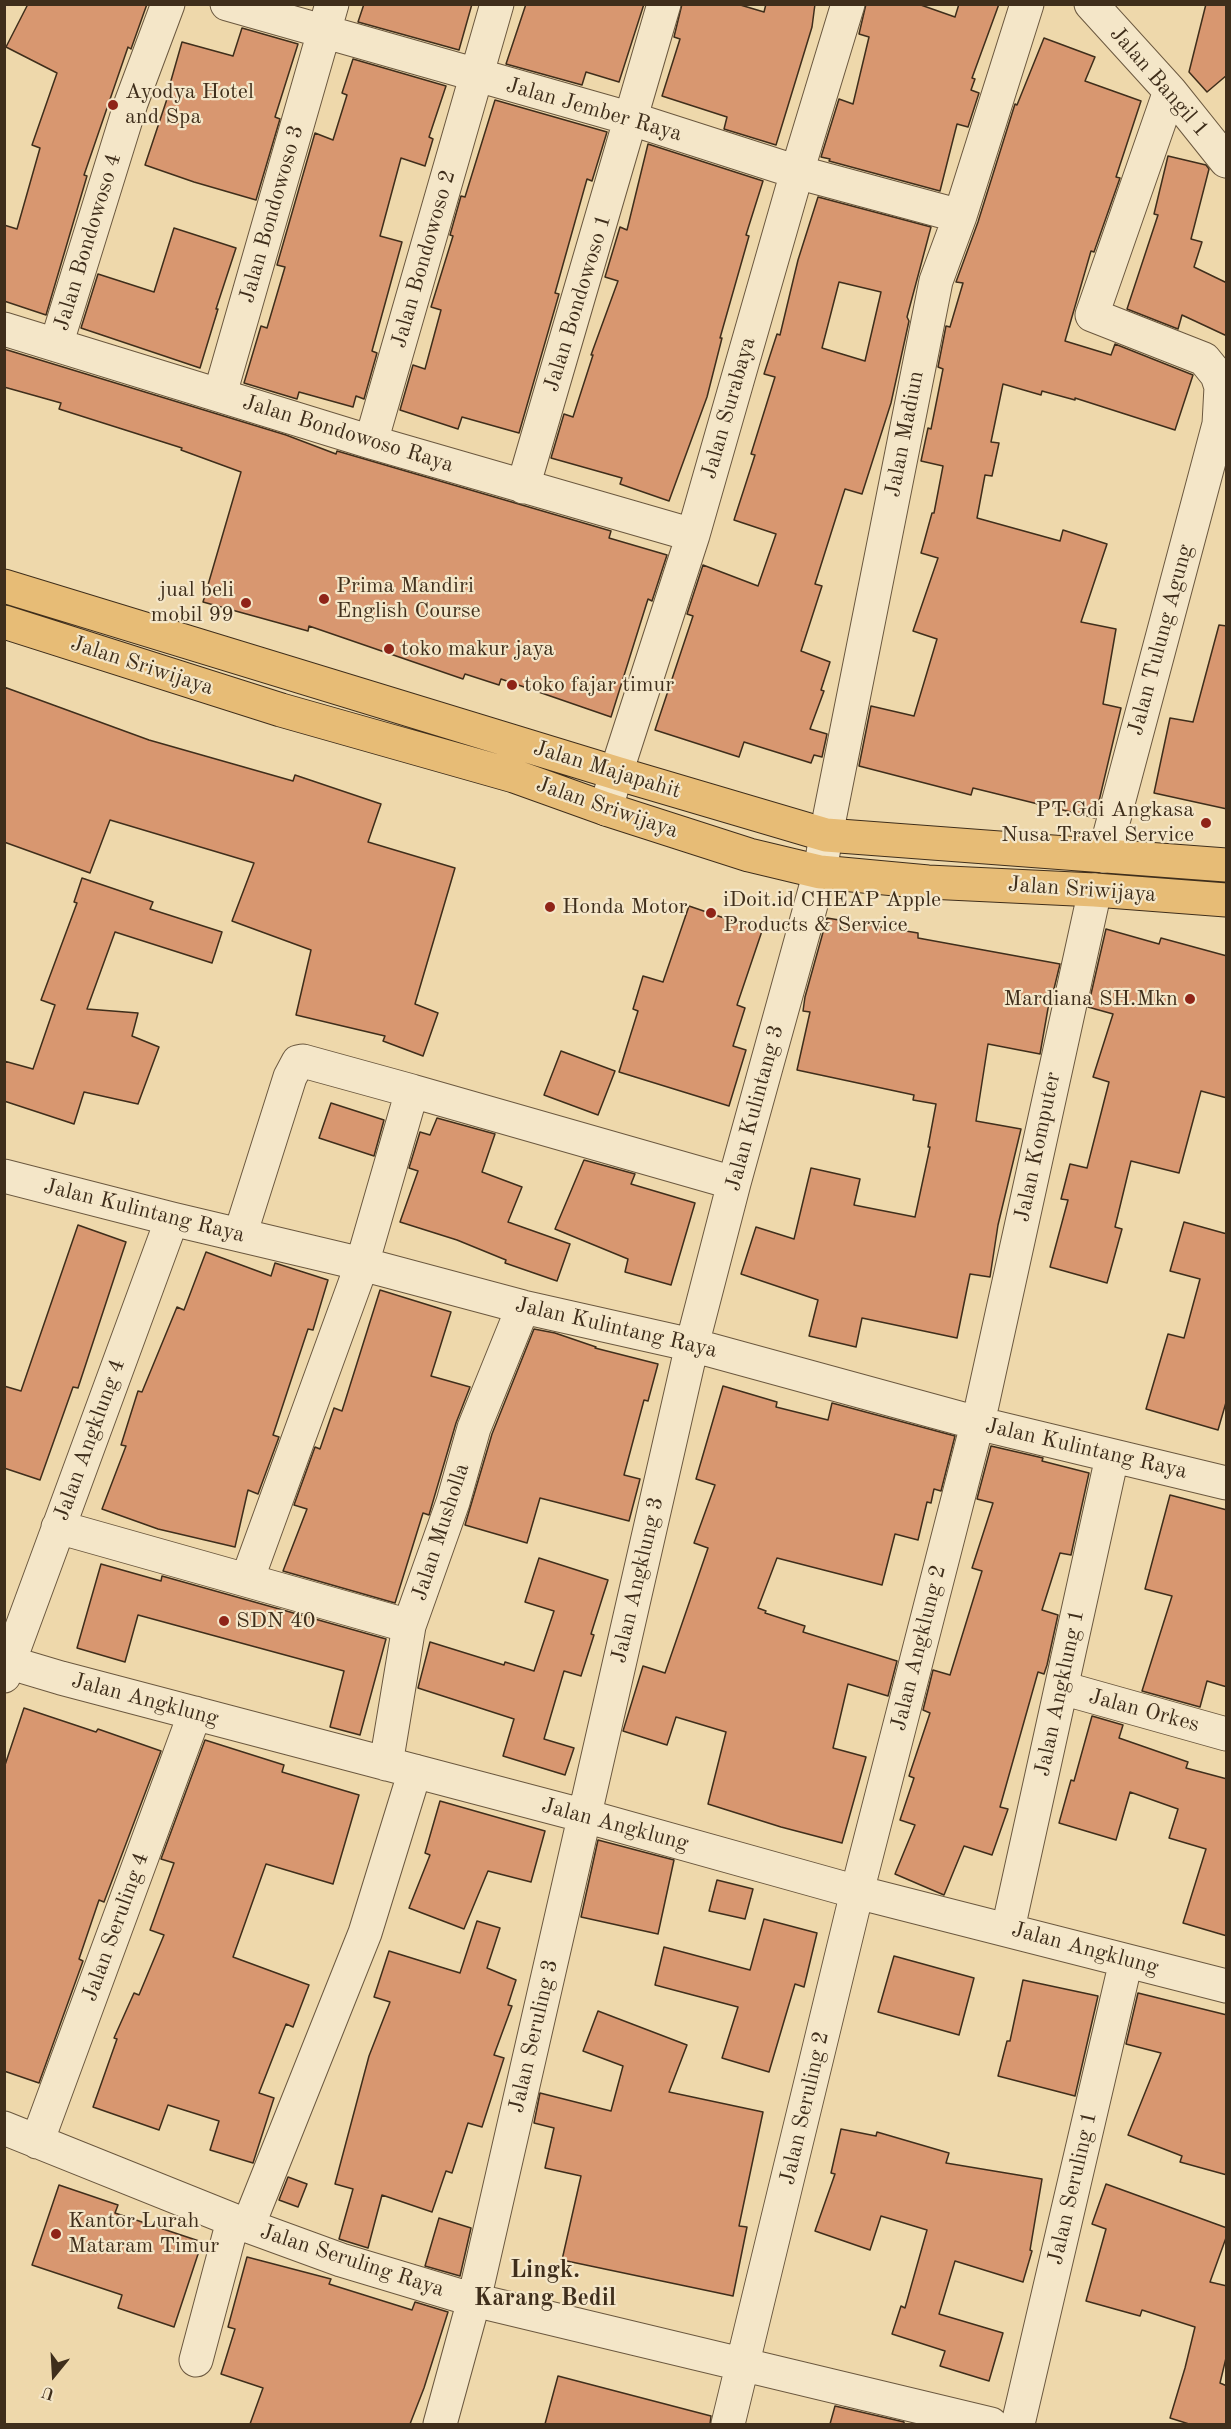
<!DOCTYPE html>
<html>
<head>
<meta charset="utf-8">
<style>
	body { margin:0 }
	#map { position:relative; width:1231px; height:2429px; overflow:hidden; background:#eed8ab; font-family:"Old Standard TT",serif }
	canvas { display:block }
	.frame { position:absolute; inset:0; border:6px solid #3f2e1b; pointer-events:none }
	.north { position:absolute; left:24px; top:2345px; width:60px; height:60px; -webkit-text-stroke:4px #f4e6c8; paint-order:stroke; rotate:198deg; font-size:16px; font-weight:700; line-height:24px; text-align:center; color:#3f2e1b }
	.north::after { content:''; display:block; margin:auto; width:21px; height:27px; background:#3f2e1b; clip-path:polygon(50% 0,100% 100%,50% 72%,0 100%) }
</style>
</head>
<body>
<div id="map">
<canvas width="1231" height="2429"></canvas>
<div class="frame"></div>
<div class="north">U</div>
</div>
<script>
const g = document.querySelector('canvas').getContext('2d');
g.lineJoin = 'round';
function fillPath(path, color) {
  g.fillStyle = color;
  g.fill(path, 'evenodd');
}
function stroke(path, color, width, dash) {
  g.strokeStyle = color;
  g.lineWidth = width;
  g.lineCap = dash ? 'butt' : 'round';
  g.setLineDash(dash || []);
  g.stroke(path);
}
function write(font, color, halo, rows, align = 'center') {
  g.font = font + ' "Old Standard TT",serif';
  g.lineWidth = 4.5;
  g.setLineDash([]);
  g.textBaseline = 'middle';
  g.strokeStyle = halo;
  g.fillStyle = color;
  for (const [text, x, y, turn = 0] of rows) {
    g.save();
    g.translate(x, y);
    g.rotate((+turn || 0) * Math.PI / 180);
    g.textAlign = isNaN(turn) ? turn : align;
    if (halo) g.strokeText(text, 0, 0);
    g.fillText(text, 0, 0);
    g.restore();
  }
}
const building = new Path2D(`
	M28,4H147L131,49L128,47L84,175L87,176L46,315L4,301V225L17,229L40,148L32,145L57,73L6,47Z
	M364,4H472L459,50L358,22Z
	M526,4H644L619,82L586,72L582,85L506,64Z
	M682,4H737L764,12L766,4H815L812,27L776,145L724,129L727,117L662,96L680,39L674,37Z
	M866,4H918L955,17L959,4H999L972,78L975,79L971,90L979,93L968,127L957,124L940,191L829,161L830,159L821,157L839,99L853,104L869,37L859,34Z
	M1206,4H1227V75L1207,92L1189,72Z
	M242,28L298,44L275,117L280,119L256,200L194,182L145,165L172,84H170L182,42L233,56Z
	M1044,38L1095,57L1085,81L1141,101L1116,177L1120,178L1094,252L1091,251L1065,341L1111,355L1115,344L1193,375L1175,430L1075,398V400L1042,391L1041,395L1003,384L991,442L999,443L992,476L985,475L977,518L1060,541L1063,530L1107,544L1081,622L1116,629L1103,704L1121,708L1095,818L973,788L971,795L859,766L871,706L914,716L937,639L913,631L938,558L921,553L932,513H934L943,466L921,461L928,428L931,429L943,369L938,367L946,326L950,327L963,283L956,282L978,222L1015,104L1017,105Z
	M353,59L446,86L429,137L433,139L425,166L401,158L380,236L402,242L372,351L377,353L364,399L356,396L353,407L299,392L297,399L244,383L261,326L267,328L285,267L277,265L315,133L333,140L347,95L342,93Z
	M495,100L607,132L592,181L587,179L555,293L559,294L519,433L462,417L458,429L400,410L413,365L425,369L441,310L431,307L453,236L450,235L461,196L465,197Z
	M648,144L763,181L746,235L749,236L720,338H722L707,397L669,501L620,484L622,478L551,458L564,414L573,417L593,355H591L618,281L605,277L620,227L627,230Z
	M1168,156L1206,165L1209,169L1191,239L1202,242L1194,267L1227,283V336L1182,315L1178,329L1127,309L1158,215L1154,214Z
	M818,197L931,227L907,317L909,321L891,403L862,494L845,489L815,584L822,586L801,651L830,662L821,690L824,691L810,729L827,734L822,757L814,755L811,763L744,742L739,757L655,730L693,616L687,614L703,565L758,586L776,534L734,520L755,455L751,454L775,377L764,374L777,334L780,335L798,260ZM839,282L881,292L865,361L822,348Z
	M174,228L236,248L216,309H218L200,368L81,328L98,274L154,292Z
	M4,349L286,435L336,454L337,451L611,531L609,538L667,555L652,601L648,599L611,717L501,679L499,685L465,674L463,679L309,626L308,631L203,602L241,472L181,450L182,448L59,409L61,403L4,387Z
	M1219,625L1227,626V809L1154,793L1170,718L1193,722Z
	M4,687L149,740L293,781L295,775L381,804L368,842L455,868L415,1004L438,1013L423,1056L383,1041L385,1036L296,1015L311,950L232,921L254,863L110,820L90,873L4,842Z
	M82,878L153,902L150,909L222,932L212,963L115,932L87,1009L138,1013L132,1036L159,1047L138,1104L84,1092L74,1124L4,1101V1061L33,1069L55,1005L41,1000L77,903L74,902Z
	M689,906L762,931L737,1005L745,1008L733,1046L746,1050L729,1106L619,1072L638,1011L633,1009L643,976L663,982Z
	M827,918L918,933V938L1060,964L1052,997H1050L1040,1054L988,1044L976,1121L1021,1129L998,1225L990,1277L970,1274L957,1338L862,1318L856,1347L809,1336L818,1300L741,1274L756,1227L794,1239L811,1168L860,1179L854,1205L915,1217L930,1147H928L936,1104L913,1100L914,1095L797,1070L810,1012L803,1011L805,997Z
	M1106,929L1159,944L1161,938L1227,956V1098L1201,1091L1179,1173L1131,1161L1115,1227L1122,1229L1107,1283L1050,1267L1068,1200L1061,1199L1070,1164L1087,1168L1109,1082L1093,1077L1113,1014L1088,1007Z
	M561,1051L615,1071L598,1115L544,1095Z
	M331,1103L384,1120L374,1156L319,1138Z
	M437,1118L495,1134L482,1172L522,1187L508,1222L570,1244L557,1281L505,1263L506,1260L457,1240L400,1222L418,1171L409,1168L420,1132L430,1135Z
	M584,1160L635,1174L631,1184L695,1203L671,1285L625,1272L628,1259L555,1229Z
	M1184,1222L1227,1234V1399L1218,1430L1146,1409L1168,1334L1184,1338L1200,1279L1170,1271Z
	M78,1225L126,1242L78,1388L73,1387L40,1480L4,1468V1386L21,1391Z
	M206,1252L271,1276L275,1263L328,1280L313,1330L308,1329L273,1435L279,1437L258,1494L248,1490L235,1547L158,1529L102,1509L126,1446L121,1445L138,1391L142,1392L177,1307L184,1310Z
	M380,1290L451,1312L431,1376L470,1387L456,1423L429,1515L423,1513L395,1603L283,1571L307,1509L294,1505L315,1447L320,1449L334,1408L342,1411Z
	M534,1329L555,1333L596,1347L595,1348L658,1364L648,1401L644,1400L624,1475L640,1479L629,1521L540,1498L527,1543L465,1525L492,1434Z
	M723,1386L777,1402L776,1407L828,1420L832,1403L955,1436L941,1491L934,1489L931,1503L927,1502L918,1540L895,1534L882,1585L777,1558L758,1608L766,1611L765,1613L805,1626L803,1632L897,1661L888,1696L848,1684L833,1748L866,1757L842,1843L781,1827L708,1804L726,1732L676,1717L667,1745L623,1731L643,1666L665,1673L708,1548L694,1543L715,1485L696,1479Z
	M991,1446L1043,1458L1042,1461L1089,1473L1071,1555L1060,1553L1042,1610L1058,1615L1047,1665L1044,1674L1038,1672L1000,1807L1008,1809L992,1855L964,1846L944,1895L895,1874L915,1825L900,1820L914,1778L909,1776L930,1713L923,1710L933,1670L950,1675L982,1571L972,1568L993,1503L977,1499Z
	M1170,1495L1227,1510V1687L1207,1681L1200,1707L1142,1691L1172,1596L1145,1589Z
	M539,1558L608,1580L591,1634L594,1635L581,1676L564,1671L544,1739L574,1748L565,1775L503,1756L514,1719L418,1688L430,1642L504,1665L505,1662L534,1671L554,1611L525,1602Z
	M101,1564L161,1581L162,1576L386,1639L360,1735L330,1727L344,1671L138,1615L125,1662L77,1648Z
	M24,1708L96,1732L98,1729L161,1751L104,1902L99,1900L79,1959L83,1961L39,2083L4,2071L5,1765Z
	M1092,1716L1123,1725L1119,1738L1188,1762L1186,1768L1227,1779V1936L1183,1923L1206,1849L1169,1838L1178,1809L1130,1792L1116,1840L1059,1823L1071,1780L1074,1781Z
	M205,1740L284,1765L282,1772L359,1795L333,1884L266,1864L233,1957L309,1985L293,2027L286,2024L259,2093L274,2098L253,2163L210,2150L219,2121L168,2105L159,2130L93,2107L117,2039L114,2038L134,1993L139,1995L164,1935L150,1930L174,1863L161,1859Z
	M440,1801L545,1831L531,1882L488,1871L464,1929L409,1908L430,1855L425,1853Z
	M598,1840L674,1860L658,1934L581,1917Z
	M717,1880L753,1889L745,1919L709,1911Z
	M764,1919L817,1933L804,1987L795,1984L769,2072L722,2058L738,2007L655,1985L664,1947L750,1970Z
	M477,1921L500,1928L487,1968L516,1980L508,2005L512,2006L494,2055L504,2058L482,2127L468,2123L452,2173L446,2171L432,2212L382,2195L368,2248L339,2239L353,2189L335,2184L369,2056L390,2002L374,1997L389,1951L460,1973Z
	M894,1956L974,1978L959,2035L878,2012Z
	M1023,1980L1098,1996L1075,2096L998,2076L1007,2041H1010Z
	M1138,1993L1227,2015V2175L1180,2162L1182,2156L1128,2135L1161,2053L1126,2044Z
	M598,2011L687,2045L669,2092L763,2112L739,2226L747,2227L733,2296L562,2260L581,2176L545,2168L554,2128L534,2123L540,2093L611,2111L623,2066L583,2051Z
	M841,2129L876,2136L877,2132L949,2153L946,2163L1042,2179L1030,2250L1032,2251L1023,2282L955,2261L939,2314L1003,2333L989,2381L940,2366L945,2351L892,2334L901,2306L905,2308L927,2230L881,2216L870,2250L815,2231L835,2174L831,2173Z
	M288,2177L307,2184L298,2207L279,2200Z
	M1106,2184L1227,2228V2235L1210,2282L1227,2286L1226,2358L1220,2383L1227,2386V2424H1189L1170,2418L1185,2368L1195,2327L1142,2310L1140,2316L1086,2301L1106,2229L1092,2224Z
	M59,2185L118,2205L115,2213L202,2242L174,2327L118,2308L122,2295L32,2265Z
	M439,2218L471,2228L460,2276L425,2266Z
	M247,2257L331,2279L329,2284L412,2310L415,2302L448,2312L424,2388L410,2424H250L263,2388L221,2374L235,2329L228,2327Z
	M558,2376L711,2416L710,2424H545Z
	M835,2406L904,2422V2424H830Z`);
fillPath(building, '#d89770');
stroke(building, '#3f2e1b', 1.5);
const minor = new Path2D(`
	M227,4L632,119L797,172L960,216
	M1091,4L1170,91L1226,161
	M4,329L371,442L693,535
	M56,345L131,103L168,4
	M220,394L332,4
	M371,442L497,4
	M523,487L664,4
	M606,809L616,773L693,535L797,172L848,4
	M1104,856L1219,424L1221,387L1217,375L1204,359L1092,315L1170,91
	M4,1176L172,1219L362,1264L523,1307L692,1345L977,1423L1226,1483
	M240,1235L290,1077L298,1062L303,1061L412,1091
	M58,1527L409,1626
	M247,1580L362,1264L412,1091L734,1183
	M4,1661L61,1678L585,1816L857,1892L1226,1986
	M4,1676L172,1219
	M1062,1688L1226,1734
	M386,1764L409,1626L453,1502L474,1428L523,1307
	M1008,1929L1112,1457
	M4,2128L248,2226L341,2260L474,2300L991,2424
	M37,2142L195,1713
	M248,2226L365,1933L415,1771
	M196,2360L233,2221
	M440,2424L474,2300L692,1345L734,1183L820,872L826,835L936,281L960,216L1027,4
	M728,2424L857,1892L982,1405L1095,890
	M1018,2424L1126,1961`);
const major = new Path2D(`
	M4,586L616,773L826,835L1226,865
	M4,622L281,710L514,776L606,809L749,855L820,872L928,882L1095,890L1226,900`);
stroke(minor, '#6b583f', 35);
stroke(major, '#3f2e1b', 35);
stroke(minor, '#f4e6c8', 33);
stroke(major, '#e7bc76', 33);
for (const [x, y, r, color] of [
	[113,105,6,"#8f2418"],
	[324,599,6,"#8f2418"],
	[246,603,6,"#8f2418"],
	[389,649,6,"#8f2418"],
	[512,685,6,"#8f2418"],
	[1206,823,6,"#8f2418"],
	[550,907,6,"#8f2418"],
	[711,913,6,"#8f2418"],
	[1190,999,6,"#8f2418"],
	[224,1621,6,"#8f2418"],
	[56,2234,6,"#8f2418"]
]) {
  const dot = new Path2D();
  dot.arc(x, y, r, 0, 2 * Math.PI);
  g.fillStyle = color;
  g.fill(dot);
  stroke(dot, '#f4e6c8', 2);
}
write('22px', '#3f2e1b', '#f4e6c8', [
	["Jalan Bangil 1",1159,82,49],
	["Jalan Jember Raya",594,110,16],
	["Jalan Bondowoso 3",272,214,-74],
	["Jalan Bondowoso 4",88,242,-73],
	["Jalan Bondowoso 2",424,259,-74],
	["Jalan Bondowoso 1",578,303,-73],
	["Jalan Surabaya",729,408,-74],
	["Jalan Bondowoso Raya",348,434,17],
	["Jalan Madiun",905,434,-79],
	["Jalan Tulung Agung",1161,640,-75],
	["Jalan Sriwijaya",142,666,18],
	["Jalan Majapahit",607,770,17],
	["Jalan Sriwijaya",607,808,19],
	["Jalan Sriwijaya",1082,890,4],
	["Jalan Kulintang 3",755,1108,-75],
	["Jalan Komputer",1038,1147,-78],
	["Jalan Kulintang Raya",144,1211,14],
	["Jalan Kulintang Raya",616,1328,13],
	["Jalan Angklung 4",90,1440,-70],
	["Jalan Kulintang Raya",1086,1449,13],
	["Jalan Musholla",441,1532,-72],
	["Jalan Angklung 3",638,1580,-77],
	["Jalan Angklung 2",919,1648,-76],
	["Jalan Angklung 1",1060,1693,-78],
	["Jalan Angklung",145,1700,15],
	["Jalan Orkes",1144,1711,15],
	["Jalan Angklung",615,1825,15],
	["Jalan Seruling 4",116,1927,-70],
	["Jalan Angklung",1085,1949,15],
	["Jalan Seruling 3",534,2036,-77],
	["Jalan Seruling 2",805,2108,-77],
	["Jalan Seruling 1",1073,2188,-77],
	["Jalan Seruling Raya",352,2261,18]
]);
write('22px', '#3f2e1b', '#f4e6c8', [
	["Ayodya Hotel",125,92],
	["and Spa",125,117],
	["Prima Mandiri",336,586],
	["English Course",336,611],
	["jual beli",234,590,"right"],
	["mobil 99",234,615,"right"],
	["toko makur jaya",401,649],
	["toko fajar timur",524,685],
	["PT.Gdi Angkasa",1194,810,"right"],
	["Nusa Travel Service",1194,835,"right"],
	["iDoit.id CHEAP Apple",723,900],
	["Products & Service",723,925],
	["Honda Motor",562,907],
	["Mardiana SH.Mkn",1178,999,"right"],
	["SDN 40",236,1621],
	["Kantor Lurah",68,2221],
	["Mataram Timur",68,2246]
], 'left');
write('bold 24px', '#3f2e1b', '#f4e6c8', [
	["Lingk.",545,2271],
	["Karang Bedil",545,2299]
]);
</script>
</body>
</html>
